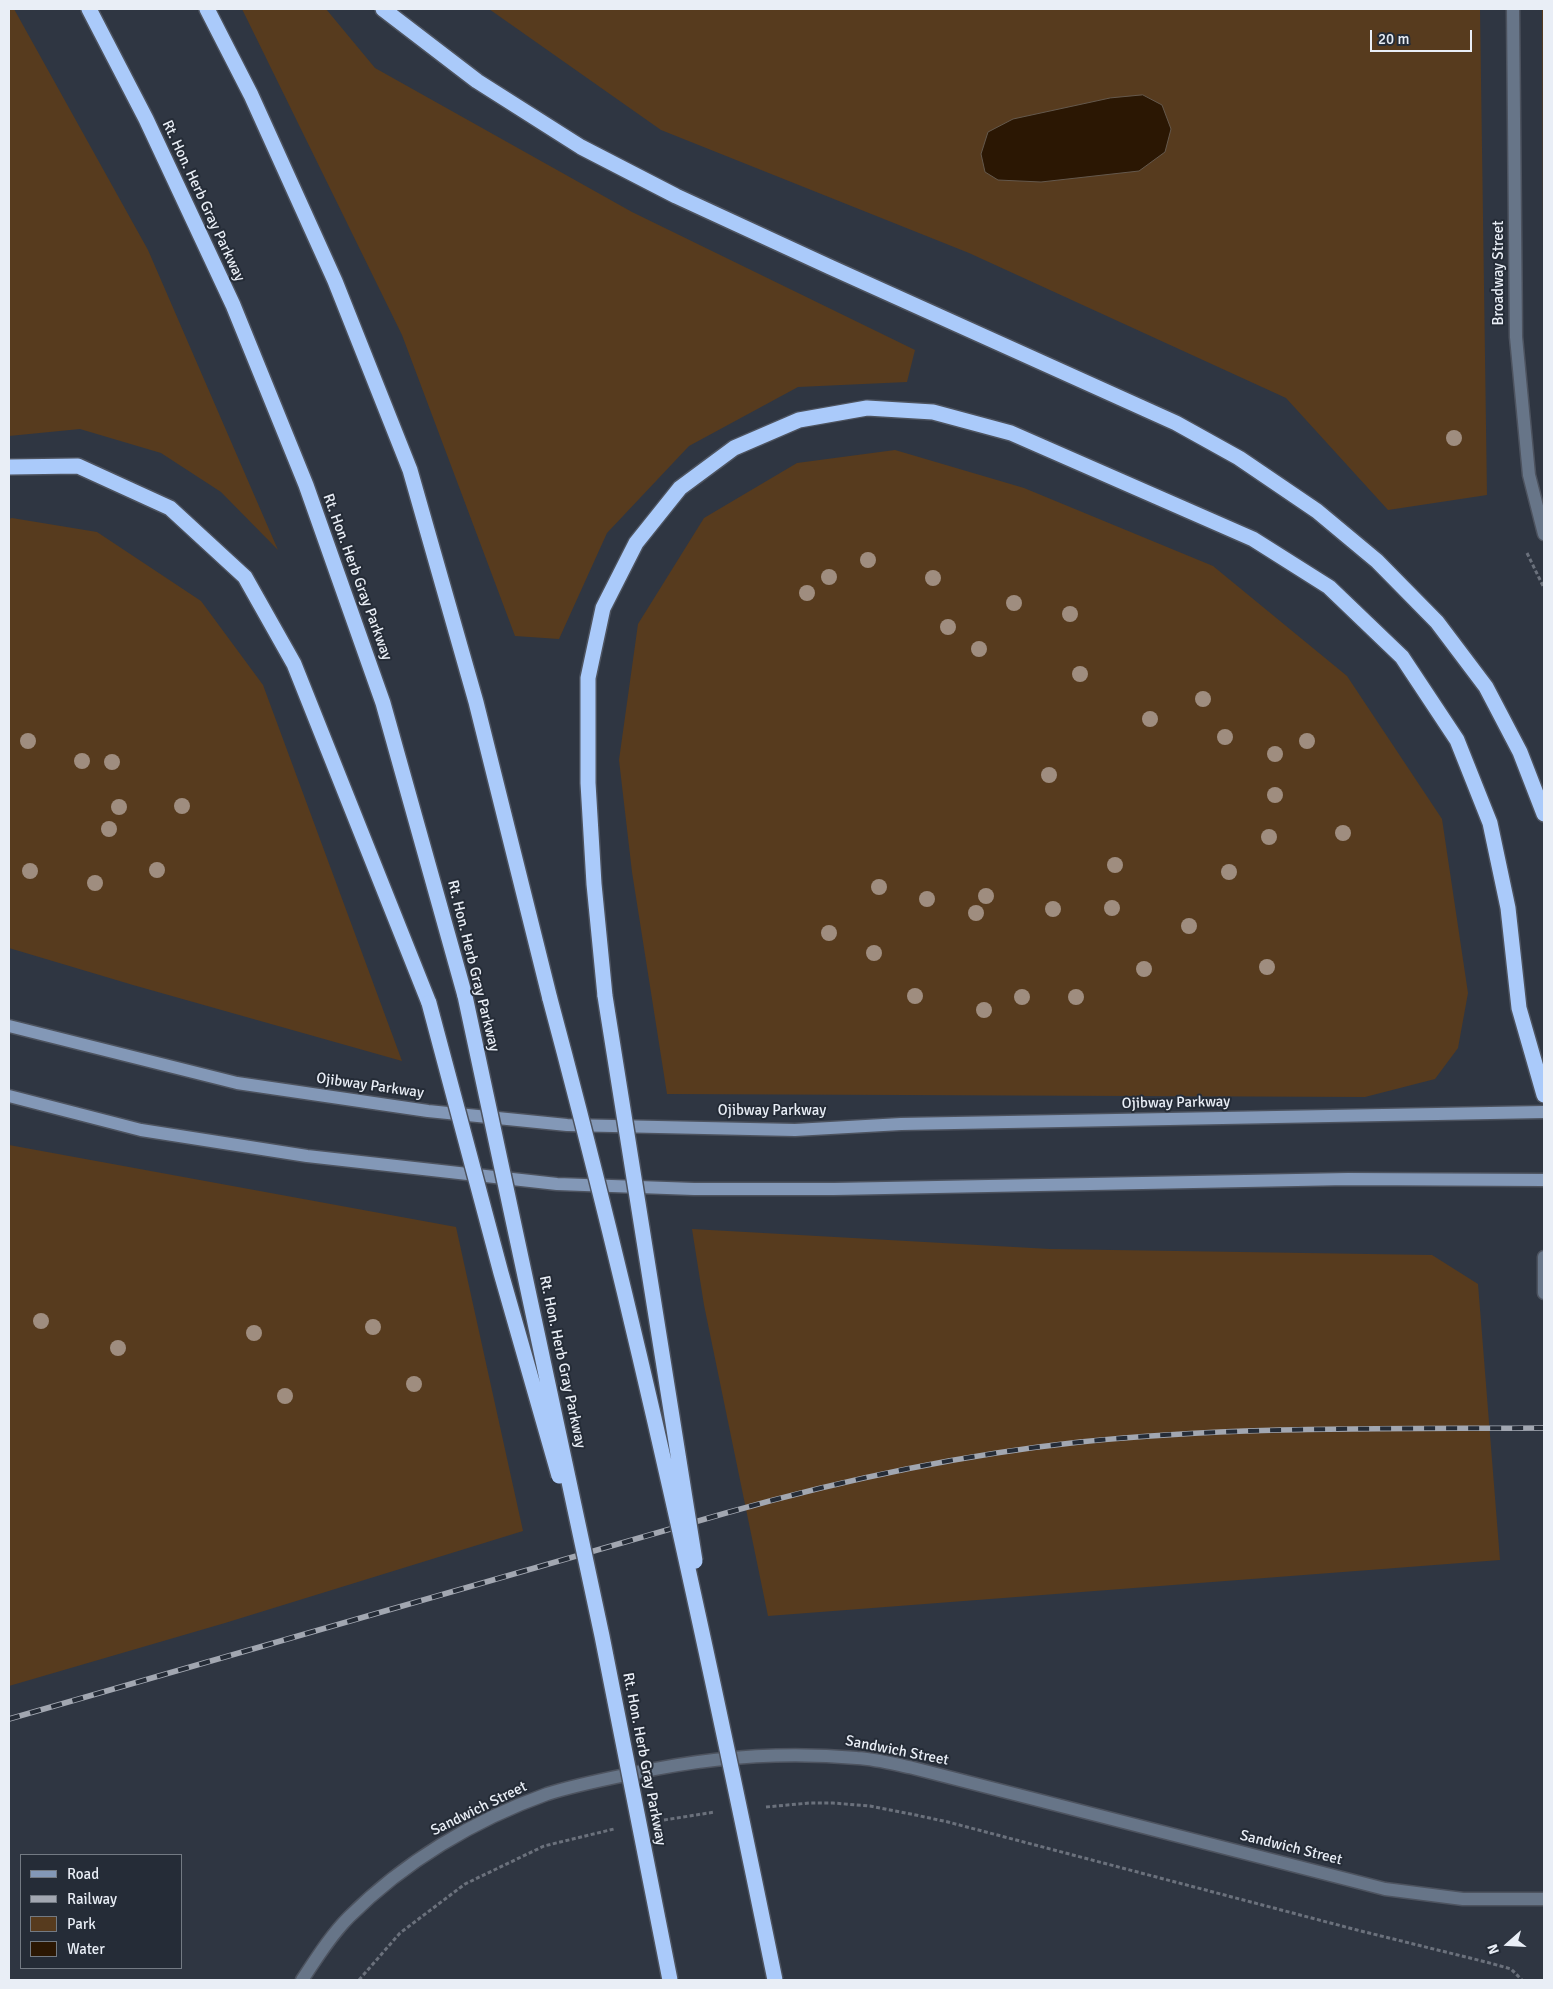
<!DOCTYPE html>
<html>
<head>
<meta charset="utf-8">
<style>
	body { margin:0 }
	#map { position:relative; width:1553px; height:1989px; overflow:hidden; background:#2f3642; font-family:Signika,sans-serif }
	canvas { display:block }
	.frame { position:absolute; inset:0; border:10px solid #e9eef6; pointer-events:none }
	.legend { position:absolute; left:20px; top:1854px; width:162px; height:115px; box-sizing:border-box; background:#252c37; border:1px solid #737a83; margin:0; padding:6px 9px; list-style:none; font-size:15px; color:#e9eef6 }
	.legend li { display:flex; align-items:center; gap:10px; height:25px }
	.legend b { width:25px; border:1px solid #737a83 }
	.north { position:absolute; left:1483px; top:1919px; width:50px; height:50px; -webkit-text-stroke:4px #252c37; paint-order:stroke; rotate:251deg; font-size:14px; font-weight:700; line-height:20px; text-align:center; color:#e9eef6 }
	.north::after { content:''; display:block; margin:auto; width:18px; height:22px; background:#e9eef6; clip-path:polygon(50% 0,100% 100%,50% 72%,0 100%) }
	.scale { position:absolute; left:1370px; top:30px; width:102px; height:22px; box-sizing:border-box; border:2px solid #e9eef6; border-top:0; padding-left:6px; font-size:15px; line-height:18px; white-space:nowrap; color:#e9eef6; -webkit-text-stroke:4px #252c37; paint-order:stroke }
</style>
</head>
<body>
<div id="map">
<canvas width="1553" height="1989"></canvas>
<div class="frame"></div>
<ul class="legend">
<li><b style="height:6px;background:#8398b7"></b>Road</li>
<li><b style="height:6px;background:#a2a7b1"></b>Railway</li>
<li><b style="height:14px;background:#573b1e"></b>Park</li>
<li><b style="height:14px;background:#2b1703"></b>Water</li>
</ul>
<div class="north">N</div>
<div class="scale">20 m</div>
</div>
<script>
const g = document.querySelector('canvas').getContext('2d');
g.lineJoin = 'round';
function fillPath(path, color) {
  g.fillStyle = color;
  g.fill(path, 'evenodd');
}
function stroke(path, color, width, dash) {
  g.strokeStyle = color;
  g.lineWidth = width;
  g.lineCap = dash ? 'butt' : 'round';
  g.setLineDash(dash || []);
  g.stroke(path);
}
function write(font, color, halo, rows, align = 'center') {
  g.font = font + ' Signika,sans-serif';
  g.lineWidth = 4;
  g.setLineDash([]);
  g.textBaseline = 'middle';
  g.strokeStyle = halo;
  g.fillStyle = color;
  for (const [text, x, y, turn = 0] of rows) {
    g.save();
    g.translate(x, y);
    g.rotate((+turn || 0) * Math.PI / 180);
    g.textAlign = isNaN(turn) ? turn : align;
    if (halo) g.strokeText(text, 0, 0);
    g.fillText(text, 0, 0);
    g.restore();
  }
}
fillPath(new Path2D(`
	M9,9H14L148,250L278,550L221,492L161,453L80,429L9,436Z
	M242,9H326L375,68L632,212L915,350L907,382L798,387L689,446L607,533L559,639L515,636L402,335Z
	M489,9H1480L1487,495L1388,510L1286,398L969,253L661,130Z
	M1542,9H1544V497V496Z
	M895,450L1024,488L1213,566L1347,676L1442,819L1468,993L1458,1048L1435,1079L1365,1097L667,1094L632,872L619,760L638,624L704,518L797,463Z
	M12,518L97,532L201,601L263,685L402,1061L133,985L9,948V519Z
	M9,1145L456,1227L523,1531L225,1623L9,1686Z
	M692,1229L1050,1249L1432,1255L1478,1284L1500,1560L768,1616L704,1305Z`), '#573b1e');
const water = new Path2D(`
	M1143,95L1162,105L1171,129L1165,152L1139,171L1041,182L998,180L985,172L981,154L988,132L1013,119L1110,98Z`);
fillPath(water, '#2b1703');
stroke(water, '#64584c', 1);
const minor = new Path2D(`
	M1513,9L1516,337L1529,475L1544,534
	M1544,1257V1293
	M302,1980C316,1959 331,1935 349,1917C404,1862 474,1820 547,1794C575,1785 606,1779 635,1773C709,1757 782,1751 857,1758C876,1759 894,1764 913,1768L1385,1889L1463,1899H1544`);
const secondary = new Path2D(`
	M9,1026L237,1083L428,1111L567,1125L795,1130L901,1124L1544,1112
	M9,1096L141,1130L307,1156L557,1184L694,1189H834L1348,1179L1544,1180`);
const motorway = new Path2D(`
	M89,9L146,119L233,305L306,485L383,703L465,996
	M207,9L251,95L335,281L410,470L476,702L550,999
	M383,9L477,81L581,147L676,196L830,267L1176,423L1239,458L1317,511L1377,561L1437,622L1486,687L1520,752L1544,814
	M9,467L78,466L170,508L245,577L294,664L429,1003
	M605,996L594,884L588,783V678L603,608L636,543L680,488L734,448L799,420L867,408L933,412L1011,433L1253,539L1329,587L1402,657L1457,740L1490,823L1508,908L1519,1008L1544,1095`);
stroke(minor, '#4d535f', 15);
stroke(secondary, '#4d535f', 15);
stroke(motorway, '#4d535f', 18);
stroke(new Path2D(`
	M1527,553L1544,588
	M766,1807L809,1803H833L870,1806L911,1814L948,1822L1357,1930L1486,1962L1511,1969L1522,1980
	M664,1820L715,1812
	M359,1980L400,1933L465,1884L544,1846L614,1829`), '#6b717c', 3, [4, 2.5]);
stroke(minor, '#677588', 12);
stroke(secondary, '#8398b7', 12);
stroke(motorway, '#aacafa', 15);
const rail = new Path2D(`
	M9,1719L726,1513C842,1480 959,1455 1080,1442C1234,1426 1390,1429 1544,1428`);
stroke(rail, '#a2a7b1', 5.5);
stroke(rail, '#252c37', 4, [11]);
const motorwayBridge = new Path2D(`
	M465,996L602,1636L670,1980
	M605,996L695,1561
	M550,999C637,1323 708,1652 775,1980
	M429,1003L501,1273L559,1476`);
stroke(motorwayBridge, '#4d535f', 18, []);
stroke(motorwayBridge, '#aacafa', 15);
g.fillStyle = '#9f8d7f';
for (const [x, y] of [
	[1454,438],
	[868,560],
	[829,577],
	[933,578],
	[807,593],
	[1014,603],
	[1070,614],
	[948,627],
	[979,649],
	[1080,674],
	[1203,699],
	[1150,719],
	[1225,737],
	[28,741],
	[1307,741],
	[1275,754],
	[82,761],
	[112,762],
	[1049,775],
	[1275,795],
	[182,806],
	[119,807],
	[109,829],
	[1343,833],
	[1269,837],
	[1115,865],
	[157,870],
	[30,871],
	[1229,872],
	[95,883],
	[879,887],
	[986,896],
	[927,899],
	[1112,908],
	[1053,909],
	[976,913],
	[1189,926],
	[829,933],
	[874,953],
	[1267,967],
	[1144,969],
	[915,996],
	[1022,997],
	[1076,997],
	[984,1010],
	[41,1321],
	[373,1327],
	[254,1333],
	[118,1348],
	[414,1384],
	[285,1396]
]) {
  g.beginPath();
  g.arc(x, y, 8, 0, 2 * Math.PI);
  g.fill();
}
write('15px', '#e9eef6', '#252c37', [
	["Rt. Hon. Herb Gray Parkway",203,201,65],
	["Broadway Street",1499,273,-90],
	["Rt. Hon. Herb Gray Parkway",357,577,70],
	["Rt. Hon. Herb Gray Parkway",473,966,76],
	["Ojibway Parkway",370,1086,8],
	["Ojibway Parkway",1176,1103,-1],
	["Ojibway Parkway",772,1111],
	["Rt. Hon. Herb Gray Parkway",562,1362,78],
	["Sandwich Street",897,1751,11],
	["Rt. Hon. Herb Gray Parkway",644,1759,79],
	["Sandwich Street",479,1809,-26],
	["Sandwich Street",1291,1848,14]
]);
</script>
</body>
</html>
